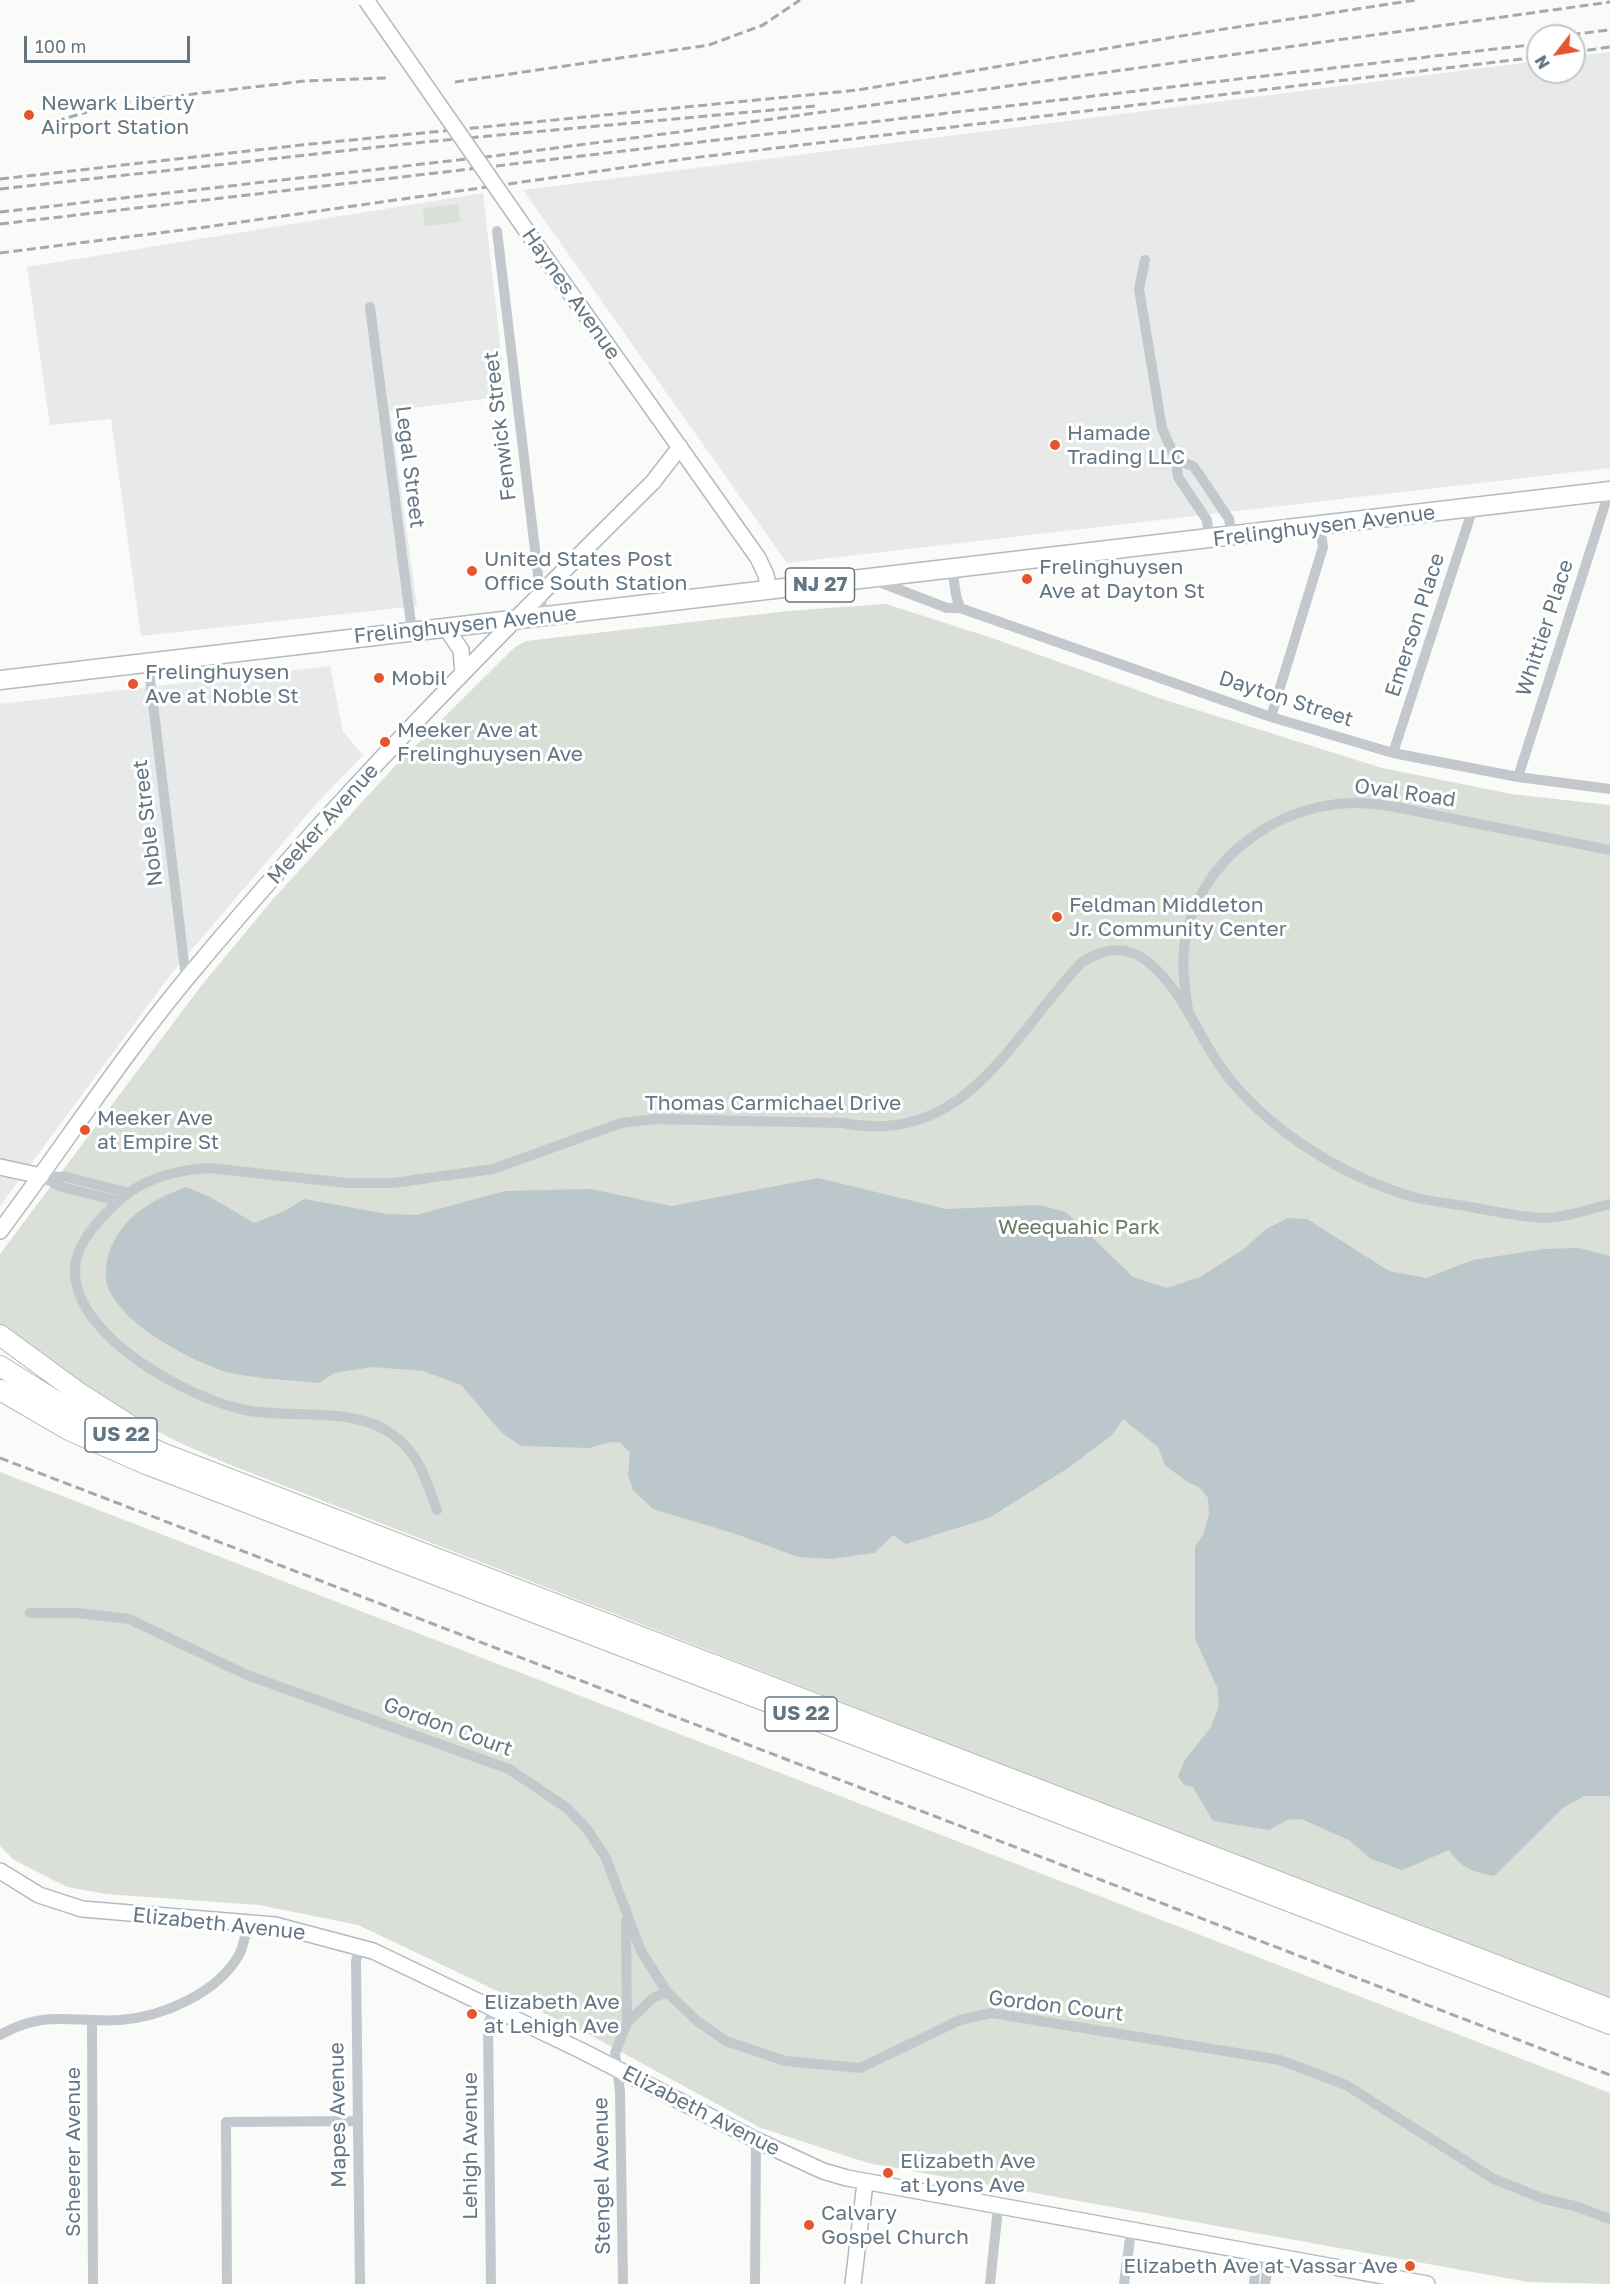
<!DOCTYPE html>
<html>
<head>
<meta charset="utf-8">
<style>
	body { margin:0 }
	#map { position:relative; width:1610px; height:2284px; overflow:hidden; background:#fafaf8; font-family:"Golos Text",sans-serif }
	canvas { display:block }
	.north { position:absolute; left:1526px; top:24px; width:60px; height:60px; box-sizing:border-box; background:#fff; border:2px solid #c1c8cd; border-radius:50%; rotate:239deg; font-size:16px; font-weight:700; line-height:24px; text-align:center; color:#657683 }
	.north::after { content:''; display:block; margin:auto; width:21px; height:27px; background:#e4572e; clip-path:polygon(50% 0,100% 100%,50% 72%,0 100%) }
	.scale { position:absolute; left:24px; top:36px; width:166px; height:27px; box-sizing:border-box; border:3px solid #657683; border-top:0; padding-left:8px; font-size:18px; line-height:21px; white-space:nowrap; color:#657683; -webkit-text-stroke:4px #fff; paint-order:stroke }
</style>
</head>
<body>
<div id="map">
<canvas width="1610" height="2284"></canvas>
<div class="north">N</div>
<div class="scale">100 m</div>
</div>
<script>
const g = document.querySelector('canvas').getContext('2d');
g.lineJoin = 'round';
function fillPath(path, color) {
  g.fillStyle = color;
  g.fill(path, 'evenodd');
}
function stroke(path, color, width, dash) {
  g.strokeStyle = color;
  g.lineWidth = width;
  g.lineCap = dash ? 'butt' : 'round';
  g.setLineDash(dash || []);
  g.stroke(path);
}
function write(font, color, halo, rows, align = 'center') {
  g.font = font + ' "Golos Text",sans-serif';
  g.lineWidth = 6;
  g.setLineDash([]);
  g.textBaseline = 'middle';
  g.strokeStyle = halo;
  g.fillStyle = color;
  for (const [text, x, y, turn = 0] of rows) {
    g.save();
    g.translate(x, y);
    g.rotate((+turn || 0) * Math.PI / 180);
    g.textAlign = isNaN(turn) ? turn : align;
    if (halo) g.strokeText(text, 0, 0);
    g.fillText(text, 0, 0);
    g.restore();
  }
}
fillPath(new Path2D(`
	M1610,52V468L787,563L523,190L1538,61V72H1574V56Z
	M483,193L506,396L390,411L417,606L141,636L111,419L50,425L27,267Z
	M330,666L343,732L363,755L316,804L171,974L0,1206V704Z`), '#e8e9e9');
fillPath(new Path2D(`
	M458,204L461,222L425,226L423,208Z
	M886,604L992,638L1162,699L1382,768L1511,794L1610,805V2000L228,1464L178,1442L117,1410L0,1328V1254L201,986L274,898L396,765L515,647L526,641L788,611Z
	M0,1472L1610,2093V2284L1528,2282L868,2163L761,2128L588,2034L358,1925L259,1905L106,1894L67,1887L14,1860L0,1846Z`), '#dadfd7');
fillPath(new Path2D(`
	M818,1178L946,1209L1039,1205L1066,1212L1133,1277L1167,1288L1200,1277L1244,1249L1265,1230L1287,1218L1307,1219L1389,1271L1426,1278L1473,1260L1544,1249L1579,1248L1610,1256V1796H1584L1563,1808L1494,1876C1474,1872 1460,1868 1449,1850L1402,1870L1371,1859L1349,1840L1301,1819L1287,1820L1269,1830L1213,1821L1193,1787L1184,1785L1178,1776L1185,1760L1211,1727L1219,1705L1217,1687L1195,1639V1547L1204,1533L1209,1514L1208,1498L1200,1488L1186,1481L1165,1465L1158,1447L1123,1419L1112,1435L1068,1468L989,1518L906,1544L893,1535L874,1553L830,1559L798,1557L736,1534L653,1509L633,1490L628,1475L630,1453L621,1443L610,1442L589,1448L521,1446L502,1433L461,1385L423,1371L372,1367L334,1373L319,1383C294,1380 242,1378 220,1370C185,1357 128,1327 110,1292C105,1282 105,1272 107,1261C116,1220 149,1201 186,1187L210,1197L254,1223L285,1211L304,1199L388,1214L416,1215L505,1191L591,1189L671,1206Z`), '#bbc7cb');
const secondary = new Path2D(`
	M542,253L758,558L766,575L769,591
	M446,628L461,650L463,673
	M0,1167L41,1176
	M0,1231C63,1147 120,1059 187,978C332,803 492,641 653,482L680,447
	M0,1871L39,1895L82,1909L275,1925L373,1951L580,2050L756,2140L823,2171L847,2178L1427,2284
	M853,2284L865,2183`);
const primary = new Path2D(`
	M0,680L1610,491`);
const highway = new Path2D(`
	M0,1335L79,1393L145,1435
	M0,1366L70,1410L162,1453L1610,2009
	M0,1390L69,1430L146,1464L1610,2024`);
stroke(secondary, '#b3babf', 18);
stroke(primary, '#b5babe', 21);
stroke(highway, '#b4b9bd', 22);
stroke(new Path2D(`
	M497,231L543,617
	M1145,260L1139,289L1162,428L1176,460L1178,477L1207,520L1209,539
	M370,307L412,632
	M1176,460L1193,466L1199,474L1229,519L1232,537
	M952,568L956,595L960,608
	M874,580L947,608H960L1271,717L1393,753L1518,777L1610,789
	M148,662L186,979
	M1271,717L1323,547L1320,526
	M1393,753L1473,508
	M1518,777L1609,492
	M1188,1010C1185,987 1181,964 1185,942C1198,861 1275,804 1354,803C1386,803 1418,812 1449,818C1502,829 1556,839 1610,850
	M41,1176L67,1177L129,1193
	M44,1178L62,1187L118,1201
	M437,1510C425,1479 420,1454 392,1434C354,1406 289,1419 245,1410C188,1398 74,1337 75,1270C75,1245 97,1222 114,1205C139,1180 175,1170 209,1168L347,1183H393L493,1169L621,1123L654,1119L843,1123C966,1147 1010,1038 1081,963C1104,948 1126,944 1148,962C1185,992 1199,1040 1228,1077C1274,1134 1343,1176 1413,1197C1433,1202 1455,1204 1476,1208C1498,1212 1521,1217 1543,1218C1565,1218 1589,1209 1610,1204
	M30,1613H78L129,1619L247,1675L509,1769L567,1808L587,1829L606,1858L641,1951L667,1992L697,2021L726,2041L785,2061L860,2068L960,2020L991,2013L1280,2060L1346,2085L1494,2179L1544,2199L1575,2206L1610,2219
	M626,1921L627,2023
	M359,1946L356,1962L360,2284
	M92,2020L93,2284
	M0,2035C46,2009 71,2023 120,2020C162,2017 219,1993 240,1953C244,1944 246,1932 248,1922
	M1263,2255L1267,2272L1265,2284
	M227,2284L226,2122L357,2121
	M491,2284L488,2025L494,2008
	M623,2284L620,2092L615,2053L627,2023L653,1998L667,1992
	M755,2284L756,2140
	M990,2284L998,2208
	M1124,2284L1131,2231
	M1254,2284L1255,2270L1263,2254`), '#c3c8cc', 10);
stroke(secondary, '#fff', 15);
stroke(primary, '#fff', 18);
stroke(highway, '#fff', 20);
stroke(new Path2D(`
	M1558,36L1610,30
	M1574,52L1610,47
	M455,82L709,45L763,25L800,0
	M41,103L83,107L305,81L386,78
	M43,125L87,112
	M0,179L301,145L858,90L1205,32L1416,0
	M0,189L424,142L816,106
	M0,212L494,156L679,132L1610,2
	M0,224L1538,44
	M0,253L206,227L684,159L1538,57
	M0,1458L1610,2075`), '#a2aab0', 3, [9, 4.5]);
const secondaryBridge = new Path2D(`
	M366,0L542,253`);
stroke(secondaryBridge, '#b3babf', 18, []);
stroke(secondaryBridge, '#fff', 15);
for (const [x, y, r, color] of [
	[29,115,6,"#e4572e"],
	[1055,445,6,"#e4572e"],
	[472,571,6,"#e4572e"],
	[1027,579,6,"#e4572e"],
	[379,678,6,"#e4572e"],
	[133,684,6,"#e4572e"],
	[385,742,6,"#e4572e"],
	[1057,917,6,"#e4572e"],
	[85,1130,6,"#e4572e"],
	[472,2014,6,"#e4572e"],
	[888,2173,6,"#e4572e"],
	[809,2225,6,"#e4572e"],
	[1410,2266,6,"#e4572e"]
]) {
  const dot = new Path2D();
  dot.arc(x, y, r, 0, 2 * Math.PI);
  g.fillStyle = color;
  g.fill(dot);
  stroke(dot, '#fff', 2);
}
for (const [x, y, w] of [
	[820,585,69],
	[121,1435,72],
	[801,1714,72]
]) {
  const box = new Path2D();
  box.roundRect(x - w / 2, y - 17, w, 34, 4.5);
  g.fillStyle = '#fff';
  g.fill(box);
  stroke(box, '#657683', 1.5);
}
write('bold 20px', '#657683', null, [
	["NJ 27",820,585],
	["US 22",121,1435],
	["US 22",801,1714]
]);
write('21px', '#657683', '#fff', [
	["Newark Liberty",41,103],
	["Airport Station",41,127],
	["Hamade",1067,433],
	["Trading LLC",1067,457],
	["United States Post",484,559],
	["Office South Station",484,583],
	["Frelinghuysen",1039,567],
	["Ave at Dayton St",1039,591],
	["Frelinghuysen",145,672],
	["Ave at Noble St",145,696],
	["Mobil",391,678],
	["Meeker Ave at",397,730],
	["Frelinghuysen Ave",397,754],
	["Feldman Middleton",1069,905],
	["Jr. Community Center",1069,929],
	["Meeker Ave",97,1118],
	["at Empire St",97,1142],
	["Elizabeth Ave",484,2002],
	["at Lehigh Ave",484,2026],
	["Elizabeth Ave",900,2161],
	["at Lyons Ave",900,2185],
	["Calvary",821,2213],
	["Gospel Church",821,2237],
	["Elizabeth Ave at Vassar Ave",1398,2266,"right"]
], 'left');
write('21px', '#657683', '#fff', [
	["Haynes Avenue",571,294,55],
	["Fenwick Street",500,426,-97],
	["Legal Street",410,467,83],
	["Frelinghuysen Avenue",1324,526,-7],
	["Frelinghuysen Avenue",465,625,-6],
	["Emerson Place",1415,625,-72],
	["Whittier Place",1545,628,-72],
	["Dayton Street",1286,699,18],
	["Oval Road",1405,793,8],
	["Noble Street",148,823,-97],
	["Meeker Avenue",323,824,-48],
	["Thomas Carmichael Drive",773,1103],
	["Gordon Court",448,1727,20],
	["Elizabeth Avenue",219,1924,6],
	["Gordon Court",1056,2006,7],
	["Elizabeth Avenue",701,2111,27],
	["Mapes Avenue",338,2115,-91],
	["Lehigh Avenue",470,2146,-90],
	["Scheerer Avenue",73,2152,-90],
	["Stengel Avenue",602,2176,-91]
]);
write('21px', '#687a64', '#fff', [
	["Weequahic Park",1079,1227]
]);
</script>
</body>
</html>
